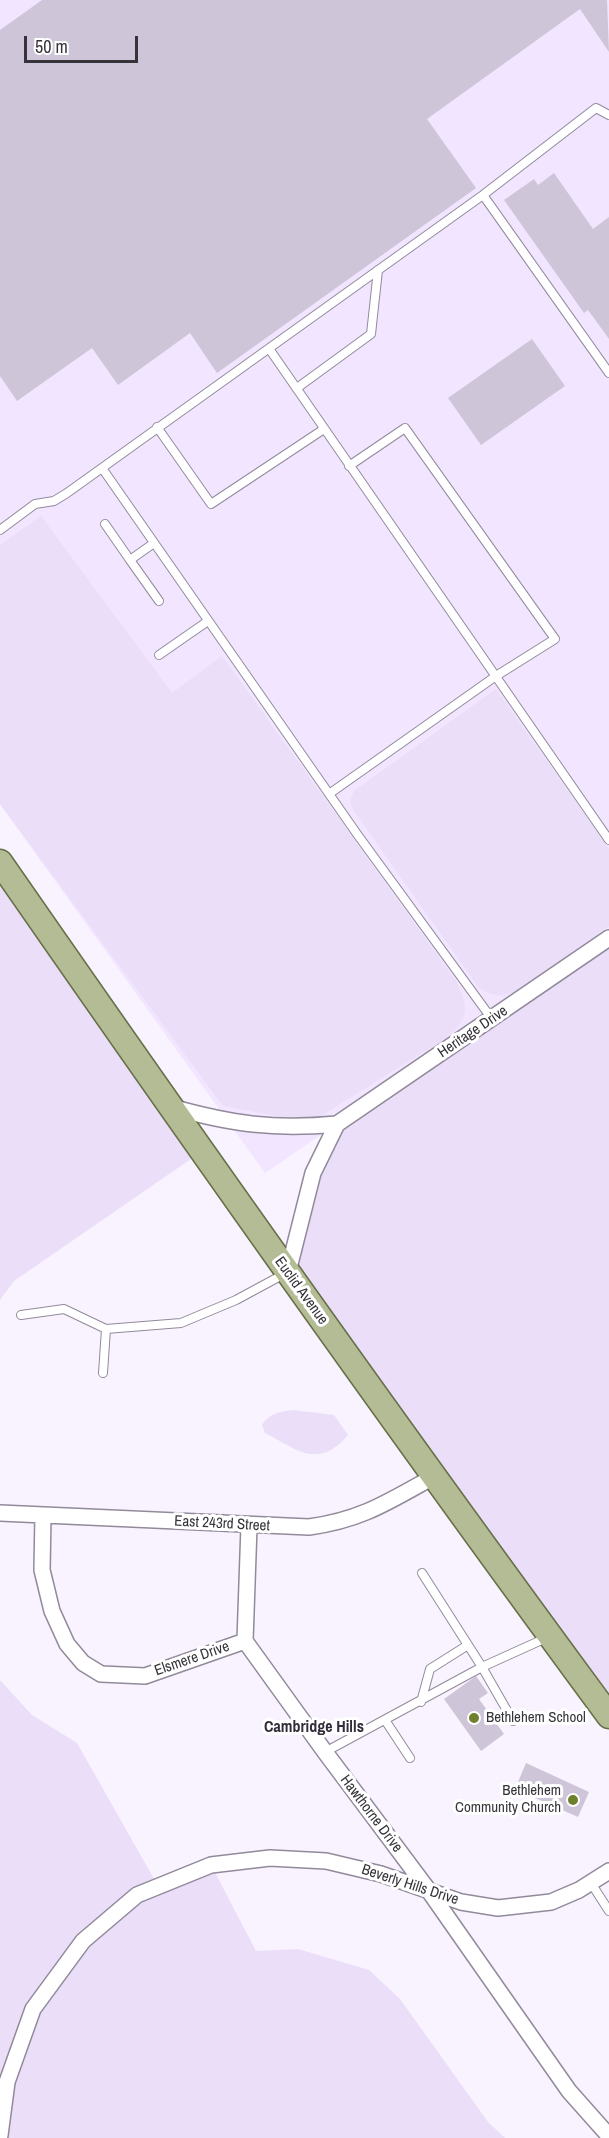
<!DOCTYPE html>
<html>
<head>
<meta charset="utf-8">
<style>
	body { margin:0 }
	#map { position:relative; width:609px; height:2138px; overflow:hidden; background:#f8f3fe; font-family:"Archivo Narrow",sans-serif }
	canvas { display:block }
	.scale { position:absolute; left:24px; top:36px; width:114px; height:27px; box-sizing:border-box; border:3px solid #36333a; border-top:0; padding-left:8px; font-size:18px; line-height:21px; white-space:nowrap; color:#36333a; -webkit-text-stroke:4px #fff; paint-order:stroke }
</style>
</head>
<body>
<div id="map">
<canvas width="609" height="2138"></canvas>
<div class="scale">50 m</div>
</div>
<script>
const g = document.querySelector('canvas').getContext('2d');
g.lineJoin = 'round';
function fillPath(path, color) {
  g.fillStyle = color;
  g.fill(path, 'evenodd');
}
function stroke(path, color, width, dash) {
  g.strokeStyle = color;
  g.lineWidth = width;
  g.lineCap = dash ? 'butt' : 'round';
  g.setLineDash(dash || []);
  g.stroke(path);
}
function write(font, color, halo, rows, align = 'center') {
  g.font = font + ' "Archivo Narrow",sans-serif';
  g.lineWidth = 6;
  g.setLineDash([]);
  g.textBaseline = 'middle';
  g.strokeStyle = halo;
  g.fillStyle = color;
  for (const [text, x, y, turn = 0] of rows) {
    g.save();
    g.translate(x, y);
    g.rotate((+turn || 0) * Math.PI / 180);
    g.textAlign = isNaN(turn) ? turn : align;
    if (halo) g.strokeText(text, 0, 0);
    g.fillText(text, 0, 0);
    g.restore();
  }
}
fillPath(new Path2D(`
	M0,0H609V938L265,1173L0,804Z`), '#f1e5ff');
fillPath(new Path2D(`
	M41,516L172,693L222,656L456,981C469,1008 470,1018 446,1038L316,1119L283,1117L223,1106L0,804V545Z
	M496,689L609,849V926L517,991C501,997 494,997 479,988L354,811L350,801L354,791Z
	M0,862L201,1152L14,1281L0,1300Z
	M609,938V1715L288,1272L337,1124Z
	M293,1410L334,1415L348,1435C318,1470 298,1450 265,1433L262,1425C269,1413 280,1412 293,1410Z
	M0,1680L32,1715L77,1743L158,1886L211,1865L256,1951L298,1949L369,1970L400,1999L488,2122L505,2138H0Z`), '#eadef8');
fillPath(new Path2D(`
	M42,0H607L609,52L580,9L427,119L476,188L217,373L190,333L118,385L92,348L17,401L0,376V30Z
	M554,173L593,229L609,217V339L588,310L584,313L504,200L534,179L538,185Z
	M532,339L565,386L481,445L448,398Z
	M476,1676L488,1693L479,1699L504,1734L481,1751L444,1699Z
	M526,1763L589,1792L578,1817L515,1789Z`), '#cec6d8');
const service = new Path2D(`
	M483,195L609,373
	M270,350L609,840
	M297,388L371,334L378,270
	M157,427L211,504L324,429
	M102,468L357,834L492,1019
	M105,524L130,560
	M0,530L35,504L54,501L67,493L483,195L596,108L609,115
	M154,543L130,560L159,601
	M159,655L208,621
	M329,794L496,676L555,639L405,428L349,466
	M21,1315L64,1309L106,1329L181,1323L236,1300L286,1273
	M103,1373L106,1329
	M422,1573L482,1667L546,1638
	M421,1702L430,1669L468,1645
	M385,1720L410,1758
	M325,1752L482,1667L513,1721
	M591,1883L609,1911`);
const minor = new Path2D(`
	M171,1107C232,1124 274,1130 337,1124L609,938
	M288,1272L313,1173L337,1124
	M0,1513L309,1527C361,1520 388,1502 433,1477
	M43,1515L42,1570L52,1611L67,1644L83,1663L101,1674L145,1676L245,1641
	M249,1526L245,1641L325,1752L429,1891L569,2091L609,2136
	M0,2135L7,2082L33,2009L83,1941L137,1895L211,1865L270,1858L326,1861L381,1874L461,1902L498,1908L551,1902L579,1890L609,1871`);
const primary = new Path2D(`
	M0,862C199,1149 401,1434 609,1716`);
stroke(service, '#928a9b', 10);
stroke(minor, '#928a9b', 18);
stroke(primary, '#666f47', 27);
stroke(service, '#fff', 8);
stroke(minor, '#fff', 15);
stroke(primary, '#b3bc95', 24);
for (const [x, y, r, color] of [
	[474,1718,6,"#6e7f2e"],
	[573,1800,6,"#6e7f2e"]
]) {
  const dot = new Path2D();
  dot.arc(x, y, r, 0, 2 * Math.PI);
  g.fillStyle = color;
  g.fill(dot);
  stroke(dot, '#fff', 2);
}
write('15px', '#36333a', '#fff', [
	["Heritage Drive",473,1032,-34],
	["Euclid Avenue",301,1291,54],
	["East 243rd Street",222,1524,3],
	["Elsmere Drive",192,1659,-19],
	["Hawthorne Drive",371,1814,53],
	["Beverly Hills Drive",410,1885,18]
]);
write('15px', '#36333a', '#fff', [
	["Bethlehem School",486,1718],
	["Bethlehem",561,1791,"right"],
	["Community Church",561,1808,"right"]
], 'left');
write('bold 16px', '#332c3a', '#fff', [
	["Cambridge Hills",314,1728]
]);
</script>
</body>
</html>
